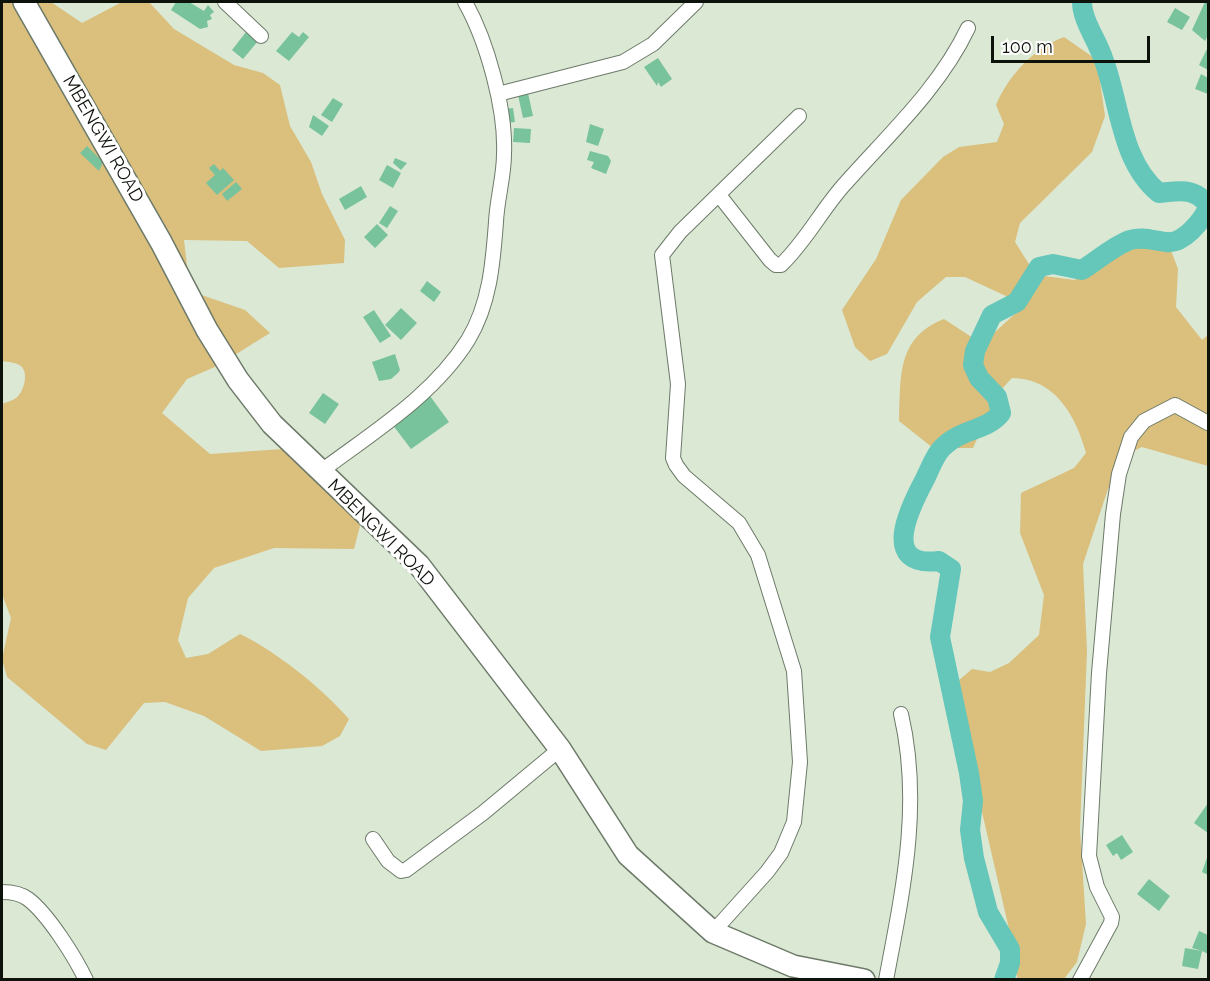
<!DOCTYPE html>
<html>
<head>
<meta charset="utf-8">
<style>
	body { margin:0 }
	#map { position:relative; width:1210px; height:981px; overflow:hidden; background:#dae8d4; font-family:Raleway,sans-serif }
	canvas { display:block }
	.frame { position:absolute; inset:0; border:3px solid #0d120b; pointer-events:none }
	.scale { position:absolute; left:991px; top:36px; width:159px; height:27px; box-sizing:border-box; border:3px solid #0d120b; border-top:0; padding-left:8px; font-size:18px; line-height:21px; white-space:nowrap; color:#0d120b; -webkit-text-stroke:4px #fff; paint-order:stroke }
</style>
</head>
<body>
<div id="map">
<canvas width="1210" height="981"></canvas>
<div class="frame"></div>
<div class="scale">100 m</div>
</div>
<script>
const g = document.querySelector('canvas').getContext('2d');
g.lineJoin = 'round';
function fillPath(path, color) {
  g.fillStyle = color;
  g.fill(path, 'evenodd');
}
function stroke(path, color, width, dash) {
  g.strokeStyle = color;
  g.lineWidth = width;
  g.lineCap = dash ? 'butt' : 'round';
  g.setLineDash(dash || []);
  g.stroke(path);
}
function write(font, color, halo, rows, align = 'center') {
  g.font = font + ' Raleway,sans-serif';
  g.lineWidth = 6;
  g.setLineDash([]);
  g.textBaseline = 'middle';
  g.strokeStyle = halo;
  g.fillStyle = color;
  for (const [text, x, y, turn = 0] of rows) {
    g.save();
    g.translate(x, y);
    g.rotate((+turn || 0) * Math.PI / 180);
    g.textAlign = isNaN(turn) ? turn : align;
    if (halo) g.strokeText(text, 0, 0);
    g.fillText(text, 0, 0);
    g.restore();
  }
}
fillPath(new Path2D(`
	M2,2H51L82,23L122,2H149L174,29L234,65L263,73L280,85L290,126L311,162L322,194L345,240L344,263L279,268L247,241L184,240L190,291L245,310L270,333L217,366L187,379L162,413L210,454L283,449L351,497L360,526L354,549L274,548L214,568L188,598L178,640L186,658L208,654L240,634C277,652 322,688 349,719L340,736L322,746L261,751L204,716L165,702L144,703L106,750L87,744L7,677L2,659L11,618L2,594V404C6,402 12,401 16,398C24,392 29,373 21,366C16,362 8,362 2,361Z
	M1064,37L1097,60L1105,116L1092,152L1020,223L1015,242L1036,275L1075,280L1116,240L1134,234L1170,248L1178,269L1176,307L1202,340L1208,335V466L1142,447L1125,455L1119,474L1108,489L1083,564L1087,651L1080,830L1086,924L1077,962L1064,979H1018L1011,961L1012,942L961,721L958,681L972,669L990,672L1009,663L1039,635L1044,595L1020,533L1021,493L1074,468L1086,453C1076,416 1055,378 1012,378L998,393L973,448H933L899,421C901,377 896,338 944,319L982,344L1017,312L1006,296L965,277H946L917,302L887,354L870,361L855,347L842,310L876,259L901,200L943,157L959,147L997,142L1004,124L996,105C1008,76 1034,48 1064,37Z`), '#dabf7d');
stroke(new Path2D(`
	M1082,2C1082,20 1097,40 1103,58C1120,102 1120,161 1159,193C1180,191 1194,187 1208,205
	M1004,980L1010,963V949L988,912L974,858L970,830L973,801L969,773L940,637L951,569L939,561C879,568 910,507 925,479C930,469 935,454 943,447C962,428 987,431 1001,413L997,397L979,378L973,365L975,351L992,315L1017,302L1039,267L1053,264L1082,270C1097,261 1113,246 1130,240C1143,236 1154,241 1167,242C1183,244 1202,221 1208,208`), '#65c6ba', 20);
fillPath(new Path2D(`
	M176,2H189L204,11L208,5L214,12L210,15L212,19L207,21L208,27L200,29L171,10Z
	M1205,2H1208V35L1205,41L1192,30Z
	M1175,8L1190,17L1182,30L1167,22Z
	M246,32L258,41L243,59L232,50Z
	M292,32L299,37L303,32L309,37L289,61L276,51Z
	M1208,47V70L1199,65Z
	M658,58L672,79L661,87L658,82L657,86L644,67Z
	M1201,74L1208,78V94L1195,89Z
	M528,93L533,116L523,118L518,95Z
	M333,98L343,104L332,122L321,115Z
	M513,108L515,122L506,123L505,109Z
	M313,115L329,126L322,136L309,127Z
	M590,124L604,129L598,146L586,142Z
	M514,128L531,129L530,143L513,142Z
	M87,146L103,162L99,171L80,153Z
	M590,151L608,156L611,161L606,174L591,168L594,162L587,160Z
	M395,158L407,163L401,170L393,163Z
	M214,164L220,171L223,168L234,180L217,195L206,183L215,175L209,168Z
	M387,165L401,173L393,188L379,180Z
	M236,182L242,189L227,201L222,194Z
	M361,186L367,197L345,210L339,199Z
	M390,206L398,211L387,228L379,223Z
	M377,224L388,235L375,248L364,237Z
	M427,281L441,292L434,302L420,291Z
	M401,308L417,323L401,340L385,325Z
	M374,310L391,336L380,343L363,317Z
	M395,354L400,370L398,373L391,379L379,381L372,362Z
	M323,393L339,404L325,424L309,413Z
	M430,396L449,422L411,449L392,424Z
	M1208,803V833L1194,823Z
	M1122,835L1133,852L1121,860L1117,853L1113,856L1106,845Z
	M1208,855V875L1202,872Z
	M1149,879L1170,896L1159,911L1137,894Z
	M1199,931L1208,935V954L1202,951L1198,969L1182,966L1185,948L1202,951L1192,948Z`), '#78c39c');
const minor = new Path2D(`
	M225,2L261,36
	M498,94L623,62L653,44L696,2
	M719,195L770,260L776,265H781C806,241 821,211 843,186C887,136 939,89 968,28
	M320,472C372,433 433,396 468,340C490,304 493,262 496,222C497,199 504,177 504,154C506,109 487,41 465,2
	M373,839L388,861L401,871L406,870L483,813L560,749
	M2,892C11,892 20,893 28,899C48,914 75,957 86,980
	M713,932L767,872L781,853L794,822L800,762L794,671L758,555L739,523L684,476L676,465L673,458L678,384L662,255L680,232L799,116
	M886,980C903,890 922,804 901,714
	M1080,980L1111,923L1112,917L1097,887L1089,856L1099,673L1113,514L1119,474L1131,437L1144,421L1175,405L1208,423`);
const primary = new Path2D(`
	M24,2L161,242L207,330L238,380L272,424L419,565L560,749L628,855L713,932L793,966L864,980`);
stroke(minor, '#6d7a69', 16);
stroke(primary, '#6d7a69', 24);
stroke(minor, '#fff', 14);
stroke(primary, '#fff', 21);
write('18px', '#0d120b', '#fff', [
	["MBENGWI ROAD",103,139,60],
	["MBENGWI ROAD",381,533,45]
]);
</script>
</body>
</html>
